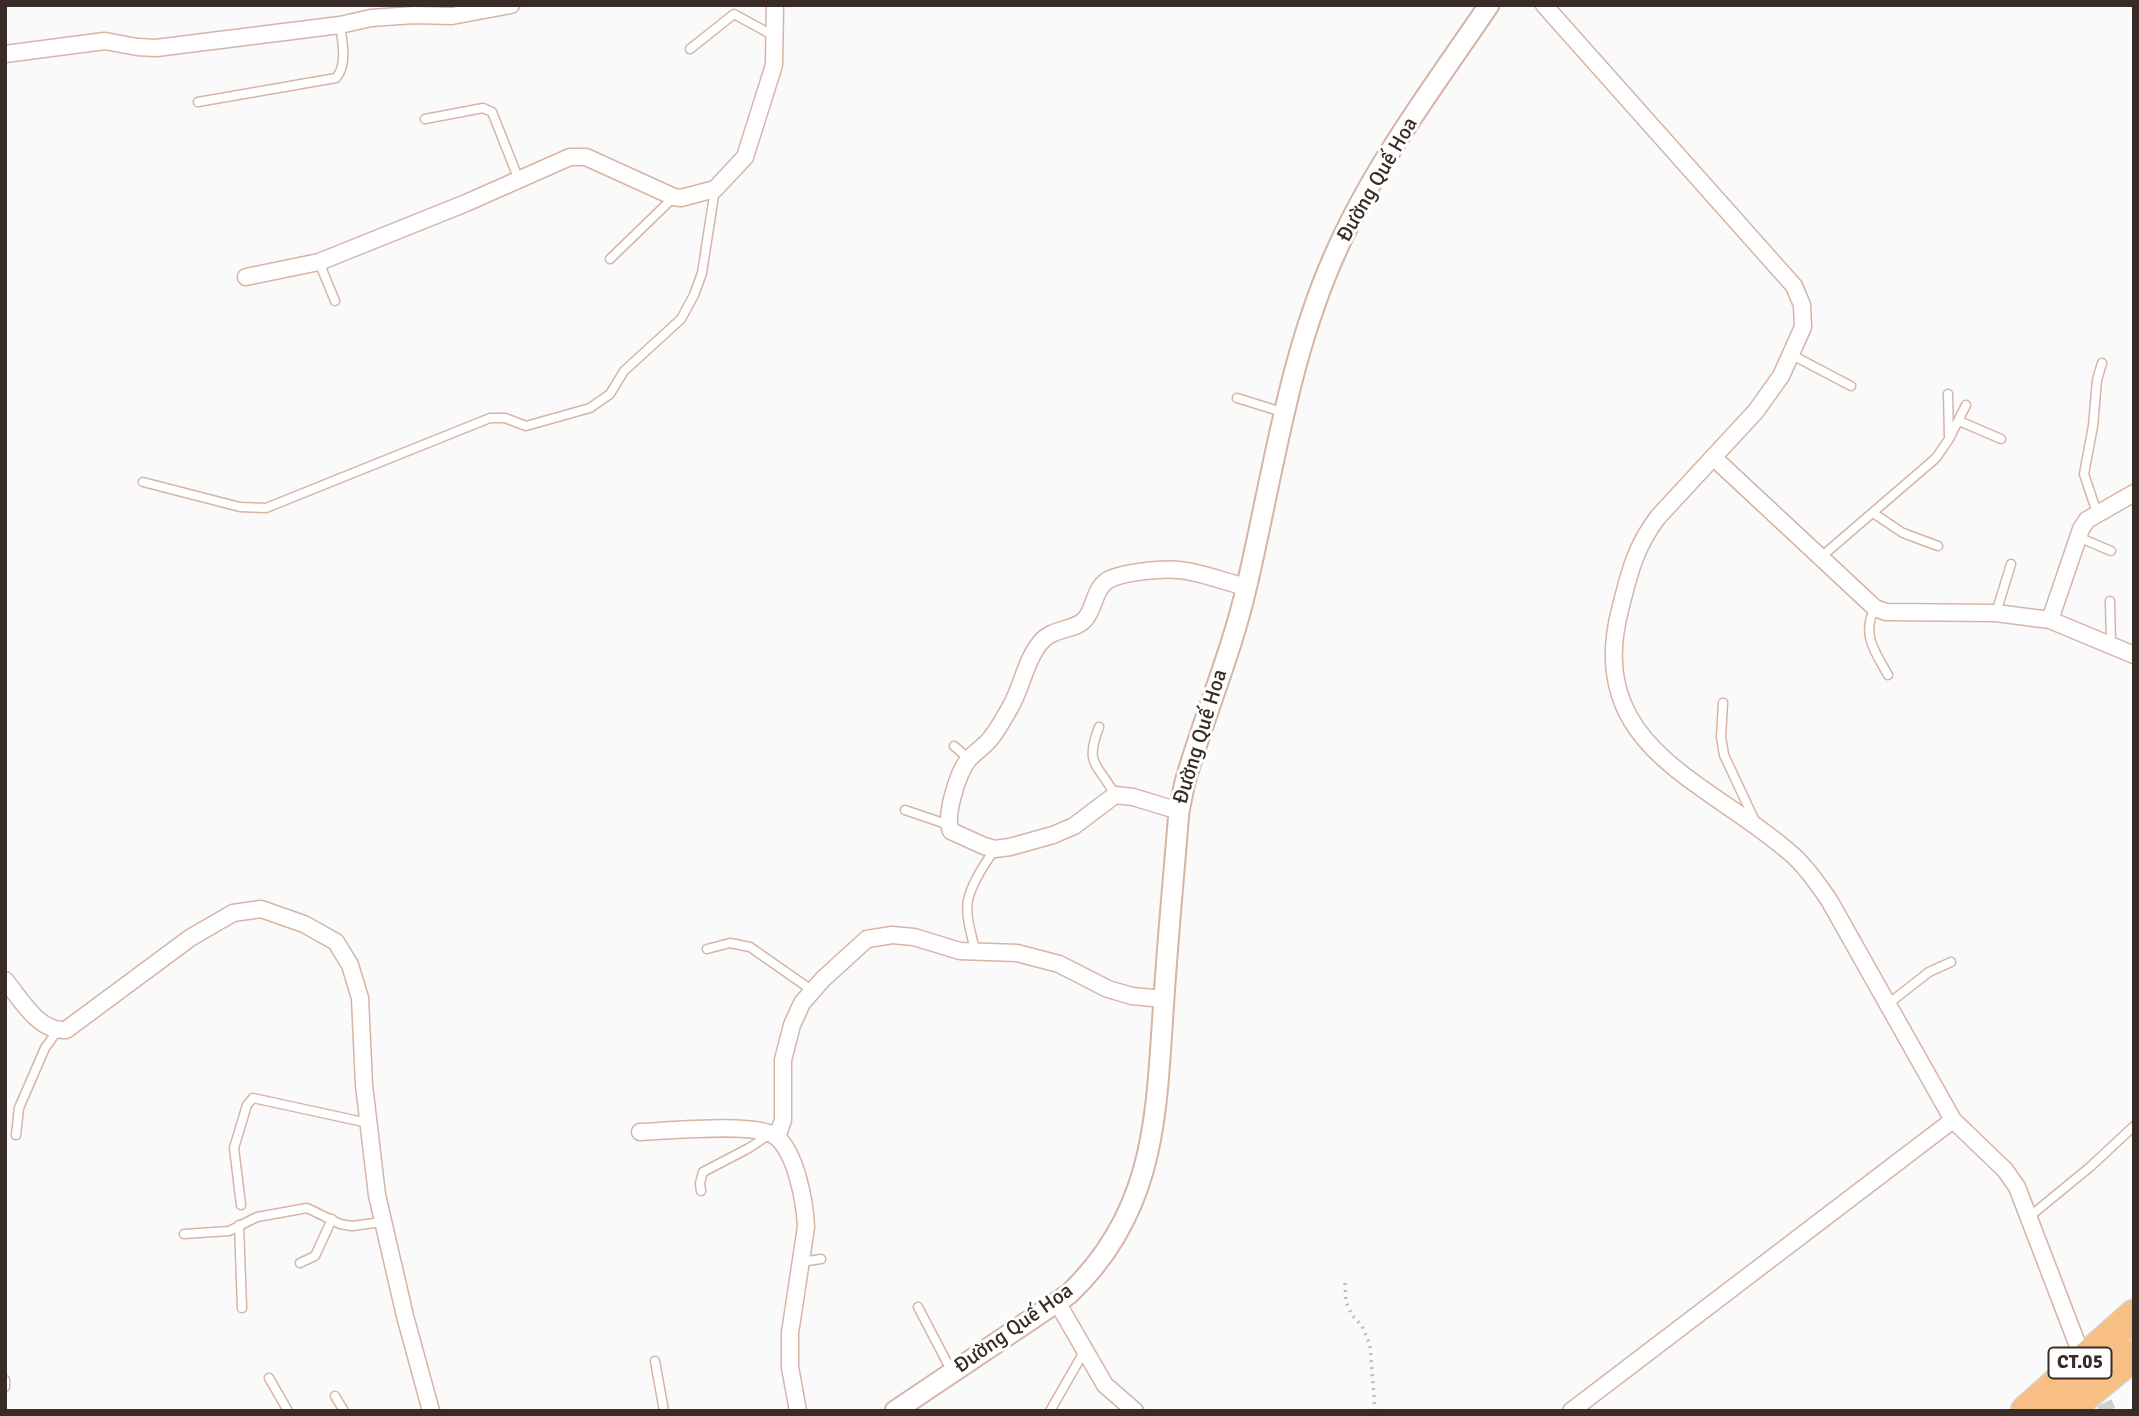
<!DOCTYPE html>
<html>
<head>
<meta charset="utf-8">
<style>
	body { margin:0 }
	#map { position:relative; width:2139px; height:1416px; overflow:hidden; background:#fafafa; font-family:Signika,sans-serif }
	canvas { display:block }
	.frame { position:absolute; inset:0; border:7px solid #392b25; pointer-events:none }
</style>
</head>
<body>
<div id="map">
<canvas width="2139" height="1416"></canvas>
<div class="frame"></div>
</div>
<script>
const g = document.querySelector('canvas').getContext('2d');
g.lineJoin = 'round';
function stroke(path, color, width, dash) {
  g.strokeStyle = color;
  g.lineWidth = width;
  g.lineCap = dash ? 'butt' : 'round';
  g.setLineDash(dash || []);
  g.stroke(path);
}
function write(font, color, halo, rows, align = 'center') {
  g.font = font + ' Signika,sans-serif';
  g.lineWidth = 6;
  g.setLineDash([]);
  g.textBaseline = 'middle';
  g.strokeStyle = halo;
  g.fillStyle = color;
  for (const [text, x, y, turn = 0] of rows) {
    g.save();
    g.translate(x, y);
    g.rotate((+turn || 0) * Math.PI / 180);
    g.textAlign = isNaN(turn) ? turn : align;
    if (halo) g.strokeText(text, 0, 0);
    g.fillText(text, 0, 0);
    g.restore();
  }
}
stroke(new Path2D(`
	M2094,1381L2108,1411`), '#d3d1cf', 16, [16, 8]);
const service = new Path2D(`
	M690,49L734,14L774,36
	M198,102L336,78C348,64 342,41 340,25
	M425,119L483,108L492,112L519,180
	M610,259L674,197
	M319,262L335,301
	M1792,355L1851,386
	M1948,394L1949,436
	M1237,398L1282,412
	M1959,421L2001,439
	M143,482L240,507L266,508L490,418H505L526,426L590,408L610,394L624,371L681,319L694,295L702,273L715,189
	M1873,513L1903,533L1938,546
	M2097,513L2084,474L2093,426L2097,380L2102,363
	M2078,537L2111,551
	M1821,557L1936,458L1949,439L1966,405
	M2110,601L2111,645
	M1875,608C1861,634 1875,652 1888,675
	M1996,613L2011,564
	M1723,703L1721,737L1724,755L1754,819
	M1099,727C1084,766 1098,763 1115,795
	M954,746L969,759
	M905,810L949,825
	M707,949L730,943L750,947L813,991
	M975,951C972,935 965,916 968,900C972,882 985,863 995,849
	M1888,1004L1929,972L1951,962
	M16,1135L19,1108L45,1048L58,1030
	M701,1191L700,1183L703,1172L749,1148L770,1134
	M241,1205L234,1148L247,1105L253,1098L368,1123
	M2029,1217L2090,1167L2134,1126
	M239,1225L242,1308
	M184,1234L229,1231L257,1217L307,1208L340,1224L352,1226L382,1222
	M801,1262L821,1259
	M300,1263L315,1256L332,1219
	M918,1307L952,1372
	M655,1361L664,1411
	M269,1378L288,1411
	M5,1387V1380
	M335,1396L344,1411
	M1050,1411L1085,1350`);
const minor = new Path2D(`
	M1544,5L1794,286L1802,305L1803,327L1781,376L1756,411L1658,517C1635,547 1629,574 1620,610C1585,746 1704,779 1788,851C1805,865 1817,883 1829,900L1953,1120L2005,1170L2017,1187L2078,1346
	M5,54L105,41L137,47L156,48L340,25L371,18L414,15L452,16L511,5
	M246,277L319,262L466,203L570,157H586L674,197L681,198L715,189L745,157L774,65L775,5
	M1713,457L1875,608L1886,612L1996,613L2050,620L2134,655
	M2050,620L2081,529L2087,520L2134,493
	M1179,811L1133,797L1115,795L1074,826L1053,835L1010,847L995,849L984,846L951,831C944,816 958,773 968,760C975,752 985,746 991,738C999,728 1005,716 1011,706C1022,686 1026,660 1040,643C1052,627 1077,631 1086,618C1096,605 1094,587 1110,579C1125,572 1163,568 1179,570C1201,572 1225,582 1247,587
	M5,980C21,999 38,1032 66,1030L190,938L233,913L261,909L304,924L336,942L350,965L360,998L364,1085L377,1195L405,1316L431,1411
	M640,1132C667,1131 756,1122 775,1136C796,1151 805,1203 806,1227L790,1333V1367L798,1411
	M777,1137L783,1120V1060L792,1025L802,1003L823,979L867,939L892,935L914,937L960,951L1017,953L1059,964L1108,989L1132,996L1164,999
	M1057,1302L1105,1385L1135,1411
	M1571,1411L1953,1120`);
const tertiary = new Path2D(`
	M895,1411L1069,1294C1158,1209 1156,1111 1164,998C1168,936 1174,873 1179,811L1185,782C1204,716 1232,652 1247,585C1274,470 1289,351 1340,243C1379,158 1437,82 1489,5`);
const motorway = new Path2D(`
	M2026,1411L2134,1315
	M2066,1411L2134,1355`);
stroke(service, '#d7b4a5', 11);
stroke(minor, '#d7b4a5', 19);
stroke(tertiary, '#d7b4a5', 23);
stroke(motorway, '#d7d5d3', 33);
stroke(new Path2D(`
	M1345,1283L1346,1302L1352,1315L1362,1326L1370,1345L1375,1411`), '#c0bcba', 3.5, [2, 5]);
stroke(service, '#fff', 8);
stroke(minor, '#fff', 16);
stroke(tertiary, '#fff', 19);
stroke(motorway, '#f7bf83', 30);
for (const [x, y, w] of [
	[2080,1363,63]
]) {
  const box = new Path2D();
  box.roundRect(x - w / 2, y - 15.5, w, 31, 5);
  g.fillStyle = '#fff';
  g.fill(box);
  stroke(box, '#392b25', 2);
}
write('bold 19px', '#392b25', null, [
	["CT.05",2080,1363]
]);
write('21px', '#392b25', '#fff', [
	["Đường Quế Hoa",1378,180,-60],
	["Đường Quế Hoa",1201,737,-73],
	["Đường Quế Hoa",1014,1329,-35]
]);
</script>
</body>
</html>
